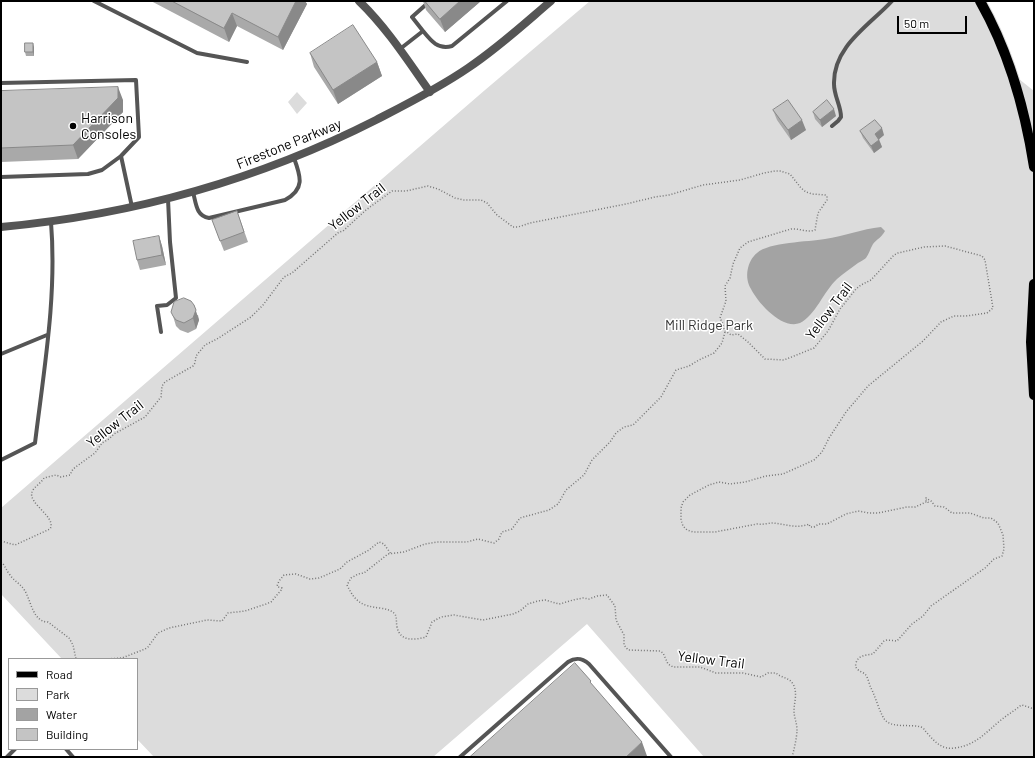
<!DOCTYPE html>
<html>
<head>
<meta charset="utf-8">
<style>
	body { margin:0 }
	#map { position:relative; width:1035px; height:758px; overflow:hidden; background:#fff; font-family:Barlow,sans-serif }
	canvas { display:block }
	.frame { position:absolute; inset:0; border:2px solid #000; pointer-events:none }
	.legend { position:absolute; left:8px; top:658px; width:130px; height:92px; box-sizing:border-box; background:#fff; border:1px solid #999; margin:0; padding:5px 7px; list-style:none; font-size:12px; color:#000 }
	.legend li { display:flex; align-items:center; gap:8px; height:20px }
	.legend b { width:20px; border:1px solid #999 }
	.scale { position:absolute; left:897px; top:16px; width:70px; height:18px; box-sizing:border-box; border:2px solid #000; border-top:0; padding-left:5px; font-size:12px; line-height:14px; white-space:nowrap; color:#000; -webkit-text-stroke:3px #fff; paint-order:stroke }
</style>
</head>
<body>
<div id="map">
<canvas width="1035" height="758"></canvas>
<div class="frame"></div>
<ul class="legend">
<li><b style="height:5px;background:#000"></b>Road</li>
<li><b style="height:11px;background:#dcdcdc"></b>Park</li>
<li><b style="height:11px;background:#a3a3a3"></b>Water</li>
<li><b style="height:11px;background:#c4c4c4"></b>Building</li>
</ul>
<div class="scale">50 m</div>
</div>
<script>
const g = document.querySelector('canvas').getContext('2d');
g.lineJoin = 'round';
function fillPath(path, color) {
  g.fillStyle = color;
  g.fill(path, 'evenodd');
}
function stroke(path, color, width, dash) {
  g.strokeStyle = color;
  g.lineWidth = width;
  g.lineCap = dash ? 'butt' : 'round';
  g.setLineDash(dash || []);
  g.stroke(path);
}
function write(font, color, halo, rows, align = 'center') {
  g.font = font + ' Barlow,sans-serif';
  g.lineWidth = 3;
  g.setLineDash([]);
  g.textBaseline = 'middle';
  g.strokeStyle = halo;
  g.fillStyle = color;
  for (const [text, x, y, turn = 0] of rows) {
    g.save();
    g.translate(x, y);
    g.rotate((+turn || 0) * Math.PI / 180);
    g.textAlign = isNaN(turn) ? turn : align;
    if (halo) g.strokeText(text, 0, 0);
    g.fillText(text, 0, 0);
    g.restore();
  }
}
fillPath(new Path2D(`
	M590,1H974L985,21L1004,67L1034,91V757H704L587,624L433,757H154L137,739V659H62L1,594V508L485,90Z
	M297,92L307,103L297,114L288,102Z`), '#dcdcdc');
fillPath(new Path2D(`
	M881,227L885,231C882,237 877,239 873,244C870,249 869,254 866,258C864,260 861,261 858,263C851,268 843,274 837,279C824,291 815,316 800,323C782,330 758,303 751,289C744,278 747,261 757,253C769,242 808,242 825,239C844,236 862,229 881,227Z`), '#a3a3a3');
const primary = new Path2D(`
	M980,1C1009,52 1025,109 1034,167
	M1034,284L1031,342L1034,395`);
stroke(primary, '#dbdbdb', 12);
stroke(new Path2D(`
	M725,332L722,343L714,353L699,360L689,366L676,370L661,397L633,425L624,427L616,433L610,442L592,460L584,475L566,490L558,504L549,510L520,518L512,529L502,532L499,539L494,543L478,539L467,542H437L425,544L404,552L388,554L364,573L358,574L351,578L347,585C355,602 362,606 380,608C386,609 391,610 395,614C397,618 396,622 397,627C400,642 415,640 426,637L432,622L441,617L454,615L483,620L513,614L520,611L528,604L538,601L545,600L559,604L563,603L573,600L583,598L589,599L597,596L607,595L615,606L616,620L624,635V645L628,650L660,651L663,653L668,664L673,667H700L716,673H743L761,677L768,673H776C781,678 789,677 793,684C798,693 794,702 794,711C794,717 797,723 797,730C797,737 794,750 792,757
	M1,541L15,545L50,529C57,517 28,504 32,492C33,488 41,483 44,478L56,475L61,477L70,475L73,469L95,453L102,443L109,439L114,434L145,417L161,397L162,386L165,382L193,366L195,363L196,356L205,345L217,339L251,317L263,305L284,277L292,273L339,232L343,231L366,210L392,191H406L428,186L438,189L455,198L464,200H481L487,203L497,215L513,227H518L530,223L626,204L655,197L669,195L703,185L740,180L764,173L775,171H780L790,174L801,188L806,192L812,194L825,195L827,196V200L818,213L815,230C807,233 799,228 791,229L748,242L740,248L733,264L730,278L725,286L726,301L720,318L723,324L724,330L731,335L738,334L748,342L765,359L784,360L814,348L828,331L840,309L856,289L861,285L871,280L894,255L898,253L924,247L945,246L982,256L985,260L993,308L987,313L966,316H954L941,322L923,341L868,386L846,412L829,438L822,452L814,460L783,474L766,476L745,482L730,484L719,482L709,485L690,495L683,502L681,508V520L683,526L687,530L693,532H715L757,524C763,525 768,523 773,523C785,524 797,529 809,524L810,527H814L819,524H827L846,514L858,511L869,513H878L907,507H915L926,502L928,503V502L925,499L926,498L931,501L935,506L944,507L952,513H970L984,518H991L998,523L1003,535L1004,549L1002,556L994,559L985,568L931,606L923,616L912,624L897,641L887,640L884,641L873,654C867,655 858,655 856,663C854,670 861,671 865,674C868,677 869,684 871,688C875,695 881,717 886,721C894,728 910,724 921,727C924,728 925,731 927,733C935,742 942,750 955,748C976,745 985,733 1001,720C1007,715 1014,711 1020,706L1022,705L1034,709
	M1,562C5,565 6,570 10,575C14,581 21,584 25,591C31,601 33,622 48,622L69,638L73,645L76,659
	M105,659L122,658L145,649L148,647L158,633L169,628L207,620L222,621L228,613L245,611L266,604L271,602L282,589V588L278,587L277,586L279,581L284,575L296,574L310,579L319,578L340,569L347,562L369,550L379,542L384,544L391,554`), '#777', 1.5, [1, 2]);
stroke(new Path2D(`
	M94,1L197,53L247,62
	M423,31L412,17L430,1
	M400,49L423,31C431,41 438,50 452,46L507,1
	M1,83L136,80L139,137L121,156L132,207
	M832,126L838,121L841,117C841,106 834,96 834,84C833,46 870,25 892,1
	M1,177L88,174L102,170L121,156
	M193,192C196,203 196,216 209,218L285,200C305,189 301,177 294,158
	M161,332L157,306L167,305L176,298L170,242L168,199
	M1,354L47,335
	M1,460L35,443C44,369 57,296 51,222
	M66,749L73,757
	M7,757L15,749
	M460,757L568,662C576,657 582,658 589,664L671,757`), '#555', 4);
stroke(new Path2D(`
	M359,1C387,28 408,61 430,92
	M1,227C132,215 258,180 376,120C407,104 439,88 468,68C498,48 524,24 551,1`), '#555', 8);
stroke(primary, '#000', 10);
fillPath(new Path2D(`
	M151,1H305L307,4L283,50L237,26L229,42Z
	M423,1H481L445,32L426,10Z
	M34,47V56H26L25,52Z
	M310,53L377,62L382,76L338,104L314,67Z
	M1,91L123,100V112L78,159L1,162Z
	M773,110L806,130L791,140L777,120Z
	M813,112L836,116L822,127L815,119Z
	M860,131L884,135L879,139L882,147L874,153L863,138Z
	M237,211L248,242L224,251L212,220Z
	M159,236L162,246L166,265L140,270L137,260Z
	M198,315L199,320L196,329L188,333L180,330L176,326L173,316Z`), '#a9a9a9');
fillPath(new Path2D(`
	M296,1H305L307,4L283,50L278,37Z
	M460,1H481L445,32L440,19Z
	M232,13L237,26L229,42L224,28Z
	M33,43L34,47V56L33,52Z
	M377,62L382,76L338,104L333,90Z
	M118,87L123,100V112L78,159L73,145Z
	M834,109L836,116L822,127L820,120Z
	M802,120L806,130L791,140L788,130Z
	M882,128L884,135L877,141L875,134Z
	M879,140L882,147L874,153L871,146Z
	M159,236L162,246L166,265L162,255Z
	M194,305L199,320L196,329L193,318Z
	M642,742L647,756L646,757H626Z`), '#898989');
const building = new Path2D(`
	M172,1H296L278,37L232,13L224,28Z
	M425,1H460L440,19Z
	M353,25L377,62L333,90L310,53Z
	M25,43H33V52H25Z
	M118,87V98L73,145L1,148V91Z
	M788,100L802,120L788,130L773,110Z
	M827,100L834,109L820,120L813,112Z
	M875,120L882,128L875,134L879,140L871,146L860,131Z
	M237,211L244,232L220,241L212,220Z
	M159,236L162,255L137,260L133,241Z
	M184,298L191,301L194,305L196,310L193,318L184,323L176,320L173,316L171,312L174,302Z
	M575,663L591,681L590,682L642,742L626,757H470Z`);
fillPath(building, '#c4c4c4');
stroke(building, '#898989', 1);
for (const [x, y, r, color] of [
	[73,126,4,"#000"]
]) {
  const dot = new Path2D();
  dot.arc(x, y, r, 0, 2 * Math.PI);
  g.fillStyle = color;
  g.fill(dot);
  stroke(dot, '#fff', 1.5);
}
write('14px', '#000', '#fff', [
	["Harrison",81,118],
	["Consoles",81,134]
], 'left');
write('14px', '#000', '#fff', [
	["Firestone Parkway",289,144,-22],
	["Yellow Trail",357,207,-38],
	["Yellow Trail",829,311,-53],
	["Yellow Trail",115,424,-38],
	["Yellow Trail",711,660,7]
]);
write('14px', '#333', '#fff', [
	["Mill Ridge Park",709,325]
]);
</script>
</body>
</html>
